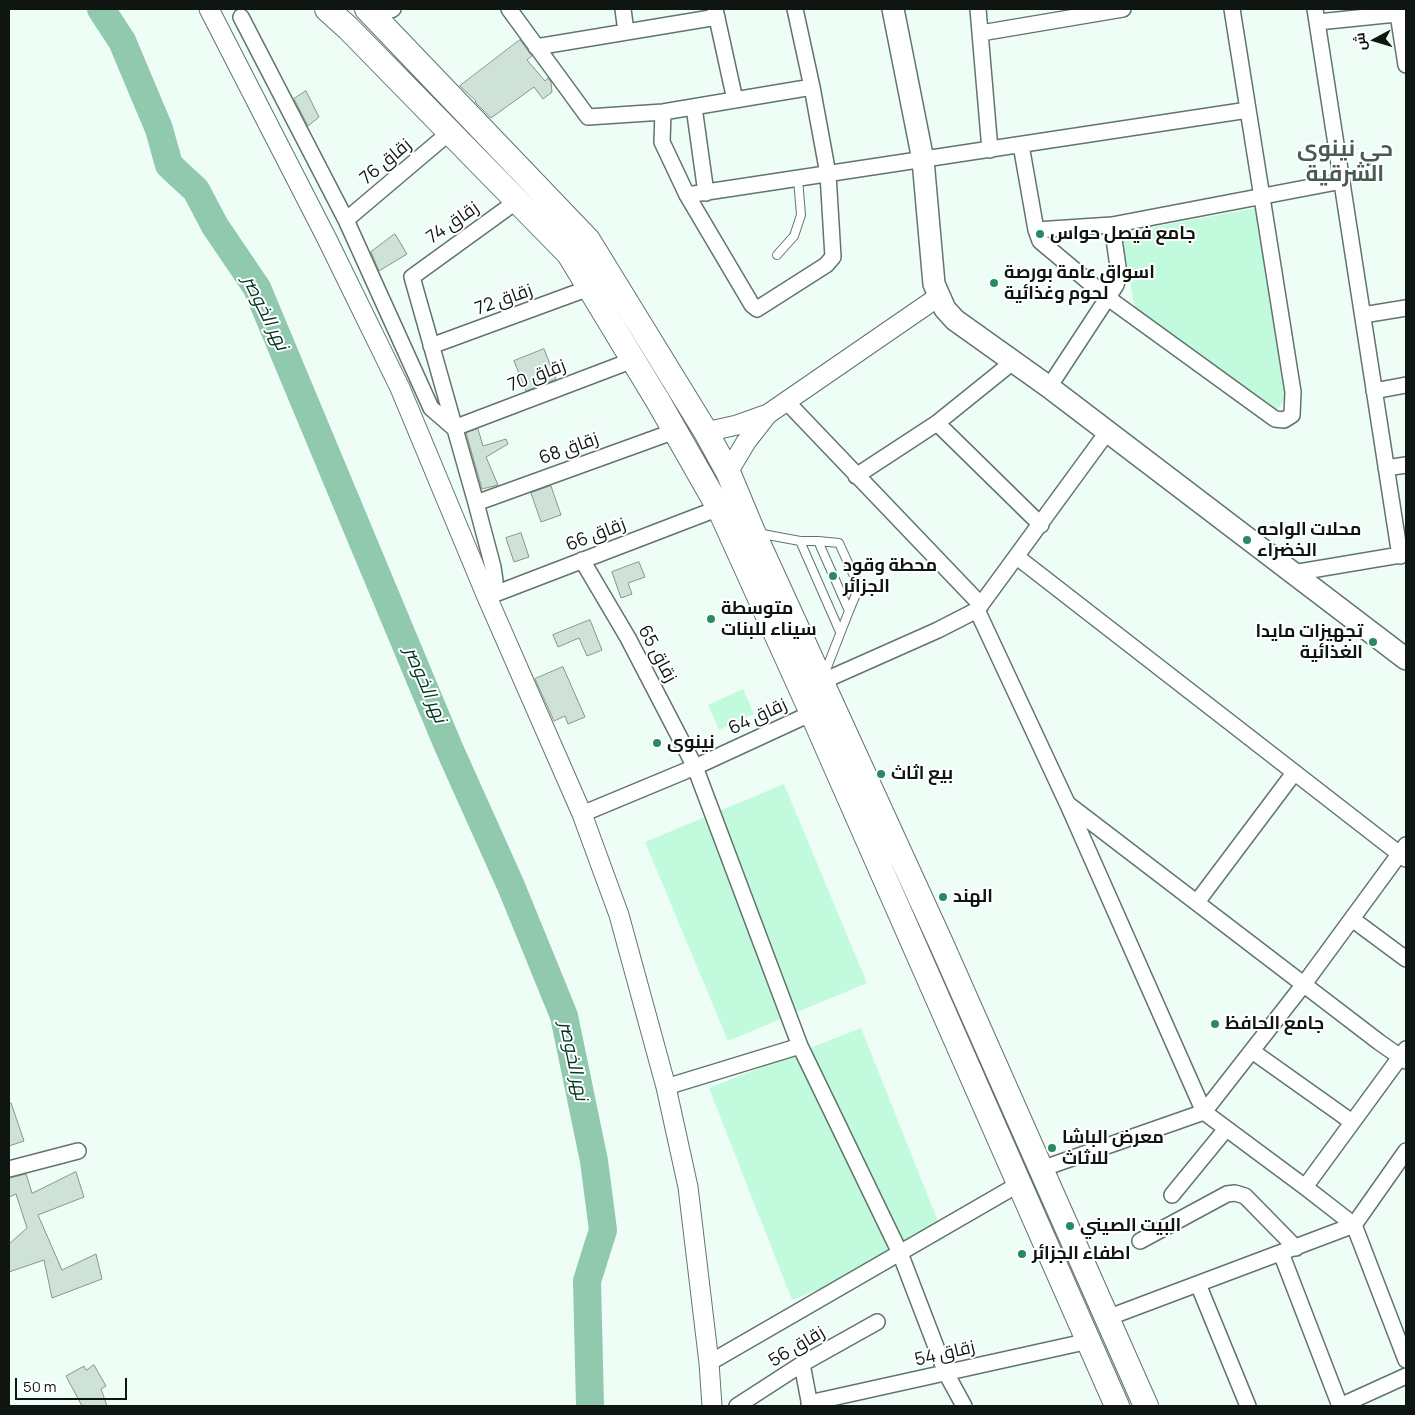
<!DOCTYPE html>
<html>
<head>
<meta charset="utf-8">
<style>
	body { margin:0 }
	#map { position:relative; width:1415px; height:1415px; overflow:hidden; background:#eefef6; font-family:Manrope,Cairo,sans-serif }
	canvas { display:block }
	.frame { position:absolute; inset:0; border:10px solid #0f1612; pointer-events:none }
	.north { position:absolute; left:1350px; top:15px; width:50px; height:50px; -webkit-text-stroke:4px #fff; paint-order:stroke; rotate:264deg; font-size:14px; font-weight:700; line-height:20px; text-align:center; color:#0f1612 }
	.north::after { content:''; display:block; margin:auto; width:18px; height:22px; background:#0f1612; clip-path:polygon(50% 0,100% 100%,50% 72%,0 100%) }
	.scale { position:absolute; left:15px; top:1378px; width:112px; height:22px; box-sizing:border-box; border:2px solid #0f1612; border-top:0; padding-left:6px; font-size:15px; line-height:18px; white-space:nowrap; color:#0f1612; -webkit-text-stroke:4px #fff; paint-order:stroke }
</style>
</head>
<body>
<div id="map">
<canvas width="1415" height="1415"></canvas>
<div class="frame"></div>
<div class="north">ش</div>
<div class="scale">50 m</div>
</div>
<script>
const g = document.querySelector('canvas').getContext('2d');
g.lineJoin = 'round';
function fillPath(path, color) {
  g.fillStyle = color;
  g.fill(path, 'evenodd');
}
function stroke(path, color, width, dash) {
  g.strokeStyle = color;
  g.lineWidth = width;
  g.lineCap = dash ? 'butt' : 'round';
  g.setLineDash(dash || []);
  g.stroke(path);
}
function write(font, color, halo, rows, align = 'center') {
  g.font = font + ' Manrope,Cairo,sans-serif';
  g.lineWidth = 4;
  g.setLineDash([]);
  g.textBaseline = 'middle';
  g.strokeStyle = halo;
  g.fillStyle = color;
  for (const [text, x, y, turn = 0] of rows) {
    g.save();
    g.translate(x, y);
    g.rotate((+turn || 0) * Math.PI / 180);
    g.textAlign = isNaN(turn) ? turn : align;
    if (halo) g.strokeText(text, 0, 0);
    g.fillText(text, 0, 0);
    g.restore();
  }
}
fillPath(new Path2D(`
	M1256,208L1287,393L1282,403L1276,411L1135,309L1121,233Z
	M743,689L754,714L719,730L708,705Z
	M784,784L867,983L728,1041L645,842Z
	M861,1028L945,1239L792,1300L709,1088Z`), '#c1fadd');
stroke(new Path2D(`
	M101,9L122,41L159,129L169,165L196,190L215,226L257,288L449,748L511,886L564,1016L594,1161L603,1230L587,1281L590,1406`), '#90c9ad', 28);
const building = new Path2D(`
	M520,40L532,56L527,60L545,81L548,78L551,82L552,92L543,99L534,87L491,118L475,102L476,101L460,86Z
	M306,91L319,117L308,126L294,99Z
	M395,234L407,254L379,271L371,252Z
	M544,349L556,379L526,391L514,361Z
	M478,429L483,446L506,439L508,444L486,457L498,485L482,489L466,433Z
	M551,486L561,515L541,522L531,493Z
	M521,533L529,557L514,562L506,538Z
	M639,562L645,577L628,583L632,594L621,598L612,572Z
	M590,620L602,650L587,656L579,638L558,647L553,635Z
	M563,667L585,717L568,724L565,716L554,721L535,679Z
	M9,1103H11L24,1141L9,1146Z
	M76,1172L84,1197L38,1215L62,1270L96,1254L102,1279L52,1298L44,1260L9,1272V1244L27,1228L16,1194L9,1197V1178L26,1174L32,1193Z
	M94,1365L106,1386L101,1389L107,1406H82L66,1376L84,1366L86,1370Z`);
fillPath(building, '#cee2d7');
stroke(building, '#84978d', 1);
const service = new Path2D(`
	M777,255L794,236L801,215L798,179
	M757,533L800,541H818L849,611L824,675
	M800,541L840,632
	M818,541L839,543L859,587L849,611`);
const minor = new Path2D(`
	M509,9L588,117L663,112L812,87
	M623,9L626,32
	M715,9L735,100
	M978,9L990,150
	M1232,9L1293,392L1292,415L1284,420L1275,419L1108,298L1040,241L1036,230L1112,225L1342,181
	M1315,9L1400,556
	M1398,14L1406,65
	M375,16L393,9
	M241,17L346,220L431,408L454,428L633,360
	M1318,22L1406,13
	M981,33L1123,9
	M536,47L717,17
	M694,107L706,193
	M663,112L662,142L687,195L752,305L757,309L826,265L833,257L828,174L812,87L795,9
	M1021,145L1036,230
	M687,195L1248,110
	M346,220L450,132
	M1363,315L1406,308
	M431,346L589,288
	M1049,387L1116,285L1119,274L1112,225
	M1374,391L1406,385
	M786,401L981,605
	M937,423L1041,525
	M1386,468L1406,465
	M856,476L937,423L1014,361
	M476,503L675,431
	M1017,557L1406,859
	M582,560L628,638L695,767L800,1046L900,1253L946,1373L964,1406
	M1293,573L1406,554
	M487,597L495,581L493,567L476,503L412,277L517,201
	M487,597L719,508
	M977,610L1068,805L1204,1112L1305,1187L1354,1225L1406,1360
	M821,682L938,630L977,610L1108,431
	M1069,805L1379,1042L1406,1061
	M582,814L695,767L812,713
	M1197,902L1294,773
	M1352,919L1406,959
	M1252,1051L1352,1122
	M666,1087L800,1046
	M9,1169L78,1151
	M1041,1169L1204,1112L1304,984L1406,845
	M1305,1187L1406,1049
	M1172,1195L1226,1129
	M1140,1241L1227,1194L1235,1193L1245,1196L1296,1248
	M1281,1253L1340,1406
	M1198,1284L1248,1406
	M1107,1318L1354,1225L1406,1151
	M709,1363L1019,1184
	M802,1364L810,1406
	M809,1403L1089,1341
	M737,1406L802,1364L877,1322
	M1340,1406L1406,1376`);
const tertiary = new Path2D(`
	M209,9L326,237L400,388L487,597L582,814L619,915L666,1087L688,1187L709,1363L712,1406
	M706,432L737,425L768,414L938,297
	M728,472L746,442L767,415`);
const secondary = new Path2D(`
	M893,9L923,160L934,284L945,309L955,320L1049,387L1406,659`);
const primary = new Path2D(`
	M327,9L348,28L569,254L658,401L719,508L812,713L1117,1406
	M367,9L588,240L706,432L728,472L753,532L941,943L1146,1406`);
stroke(service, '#62746b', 10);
stroke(minor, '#62746b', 18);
stroke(tertiary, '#62746b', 21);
stroke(secondary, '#62746b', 24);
stroke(primary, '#62746b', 26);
stroke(service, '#fff', 8);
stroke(minor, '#fff', 15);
stroke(tertiary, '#fff', 19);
stroke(secondary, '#fff', 21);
stroke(primary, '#fff', 24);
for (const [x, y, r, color] of [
	[1040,234,5,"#278a63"],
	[994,283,5,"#278a63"],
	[1247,540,5,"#278a63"],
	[833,576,5,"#278a63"],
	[711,619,5,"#278a63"],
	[1373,642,5,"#278a63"],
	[657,743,5,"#278a63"],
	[881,774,5,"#278a63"],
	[943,897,5,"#278a63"],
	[1215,1024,5,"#278a63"],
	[1052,1148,5,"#278a63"],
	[1070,1226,5,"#278a63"],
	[1022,1254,5,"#278a63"]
]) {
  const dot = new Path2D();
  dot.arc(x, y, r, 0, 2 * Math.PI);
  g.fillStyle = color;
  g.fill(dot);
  stroke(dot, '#fff', 2);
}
write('18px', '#0f1612', '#fff', [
	["زقاق 76",386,162,-40],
	["زقاق 74",453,223,-35],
	["زقاق 72",504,300,-20],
	["زقاق 70",537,376,-21],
	["زقاق 68",569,449,-20],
	["زقاق 66",596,535,-21],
	["زقاق 65",657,654,62],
	["زقاق 64",758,717,-25],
	["زقاق 56",797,1347,-31],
	["زقاق 54",945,1354,-13]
]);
write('bold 18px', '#0f1612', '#fff', [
	["جامع فيصل حواس",1050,234],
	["اسواق عامة بورصة",1004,273],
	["لحوم وغذائية",1004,294],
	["محلات الواحه",1257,530],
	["الخضراء",1257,551],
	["محطة وقود",843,566],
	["الجزائر",843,587],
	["متوسطة",721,609],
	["سيناء للبنات",721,630],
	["تجهيزات مايدا",1363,632,"right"],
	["الغذائية",1363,653,"right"],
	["نينوى",667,743],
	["بيع اثاث",891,774],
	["الهند",953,897],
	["جامع الحافظ",1225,1024],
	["معرض الباشا",1062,1138],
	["للاثاث",1062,1159],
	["البيت الصيني",1080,1226],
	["اطفاء الجزائر",1032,1254]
], 'left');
write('italic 19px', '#023523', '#fff', [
	["نهر الخوصر",265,313,64],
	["نهر الخوصر",425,685,67],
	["نهر الخوصر",573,1061,78]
]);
write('bold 22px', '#495a51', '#fff', [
	["حي نينوى",1345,150],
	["الشرقية",1345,175]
]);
</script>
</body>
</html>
